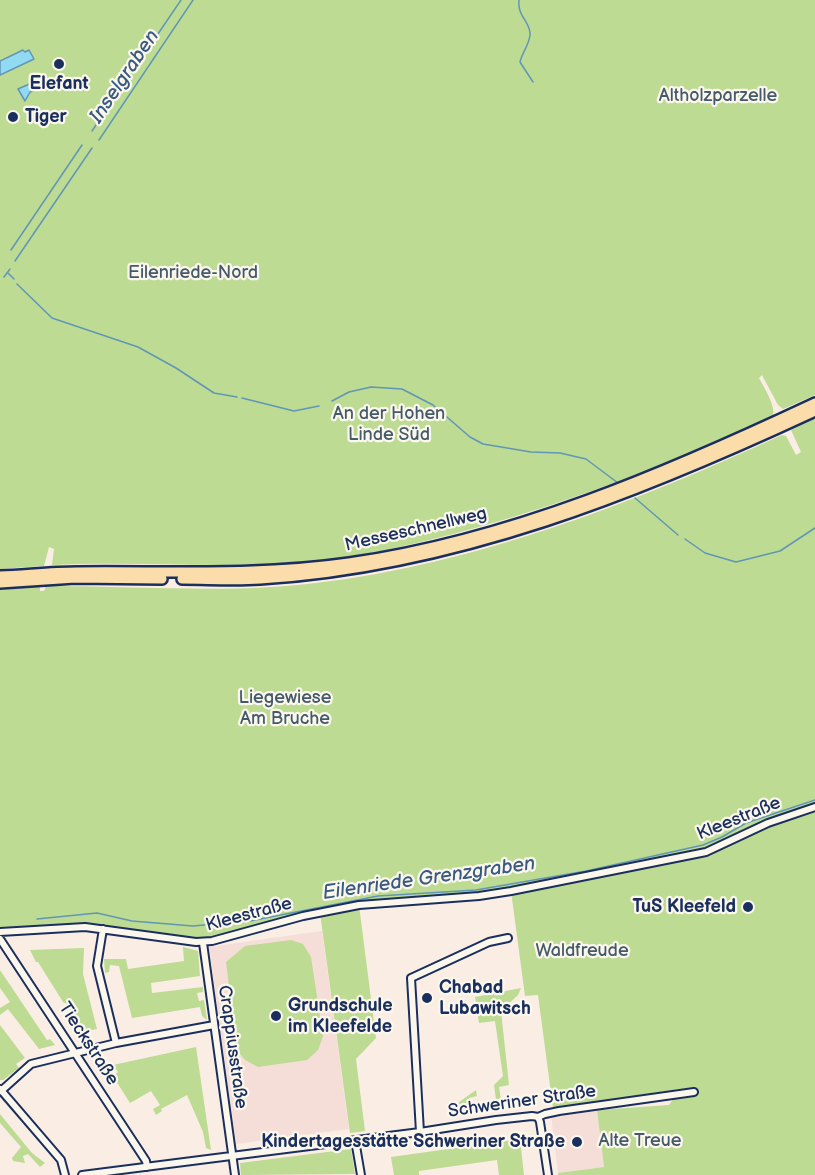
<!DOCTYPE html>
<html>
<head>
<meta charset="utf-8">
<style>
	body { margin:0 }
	canvas { display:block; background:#faede4 }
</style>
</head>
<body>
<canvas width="815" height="1175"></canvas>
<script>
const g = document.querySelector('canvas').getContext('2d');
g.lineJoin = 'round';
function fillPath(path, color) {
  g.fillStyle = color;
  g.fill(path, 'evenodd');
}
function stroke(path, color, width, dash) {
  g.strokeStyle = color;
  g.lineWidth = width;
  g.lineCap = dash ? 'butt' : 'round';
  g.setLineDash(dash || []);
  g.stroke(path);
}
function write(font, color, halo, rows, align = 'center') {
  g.font = font + ' "Balsamiq Sans",sans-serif';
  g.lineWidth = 4.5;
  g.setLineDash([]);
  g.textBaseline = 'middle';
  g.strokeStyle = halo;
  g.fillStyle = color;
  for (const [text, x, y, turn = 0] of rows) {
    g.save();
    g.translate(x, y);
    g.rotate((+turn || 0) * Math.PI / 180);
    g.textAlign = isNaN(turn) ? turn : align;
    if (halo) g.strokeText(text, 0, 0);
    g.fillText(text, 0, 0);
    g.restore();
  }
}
fillPath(new Path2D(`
	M322,931L349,1129L236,1144L209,947Z
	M597,1110L604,1167L558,1173L551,1116Z`), '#f5ded8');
fillPath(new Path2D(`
	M0,0H815V395L783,409L778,405L762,375L759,378C764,388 776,405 773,417C668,465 561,506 449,535C402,547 354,558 306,562C222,569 136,561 52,565L54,549L49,547L44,566L0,569Z
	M815,418V1175H558V1173L604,1167L597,1110L669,1105L681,1089L553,1108L538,995L525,996L511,891L359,905L376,1038L356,1059L365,1131L350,1133L320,913L212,941L85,927L0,932V590L40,586V591H44L46,586H53C141,586 228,594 316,583C477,564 636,502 782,435L786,436L796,455L801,452L791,430Z
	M291,940L303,944L311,957L323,1036L318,1050L307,1060L258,1067L245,1060L237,1050L226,962L245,946Z
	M183,947L198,951L200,976L151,983L152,993L203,987V992L197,993L199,1001L204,1000L207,1020L202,1016L200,1007L132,1018L119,966L110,965L109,972L105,973L104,959H126L128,969L184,961Z
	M84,948L83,974L97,1029L83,1032L67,1004L63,1002L38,962H36L30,950Z
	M0,970L47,1040L50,1039L55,1045L39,1049L8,1009L0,1015V1008L10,1002L0,988Z
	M521,988L518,995L501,1011L509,1085L499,1087L502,1106L497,1107L494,1085L503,1076L495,1021L479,1023L475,997Z
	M0,1025L25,1058L16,1064L19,1068L3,1080H0Z
	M196,1047L211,1150L206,1148L203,1132L187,1095L161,1109L162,1111L156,1115L153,1109L160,1105L151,1091L130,1103L113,1076L118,1072L113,1065Z
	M476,1090L477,1096L469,1098V1102L466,1103L467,1112L458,1114L459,1102Z
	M0,1114L32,1153L45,1163L40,1167L28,1154L23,1156L25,1163L13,1161L12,1158L21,1147L0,1123Z
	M520,1139L524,1175H499L497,1160L419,1171V1175H394L391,1157Z
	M351,1149L355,1174L241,1175L240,1163Z`), '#bddb93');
const water = new Path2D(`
	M23,50L25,52L29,50L34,59L0,75V61Z
	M43,78L46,85L30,92L25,101L18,89Z`);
fillPath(water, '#90dbf1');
stroke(water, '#6196b6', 1.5);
stroke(new Path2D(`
	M519,0C517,17 531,22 530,35C529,45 522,53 520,62L533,82
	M92,131L181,0
	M99,140L193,0
	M11,250L82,145
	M15,261L92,148
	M8,273L14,279
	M4,277L10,269
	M17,284L52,318L138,347L176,368L214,393L237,397
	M242,398L294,411L319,406
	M332,401L349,392L371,387L402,389L433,405L470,437L483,444L531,452L560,453L586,459L618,483
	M635,498L678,535
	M685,539L705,553L736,562L780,551L815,528
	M37,919L97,913L132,921L193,926L250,921L378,896L476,890L586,871L703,845L722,837L746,823L815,800`), '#6196b6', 1.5);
const minor = new Path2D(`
	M103,929L97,966L116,1043
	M0,932L85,927L196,942L212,941L303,916L359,905L479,896L511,891L706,852L768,823L815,807
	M0,939L146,1161L147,1167
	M203,943L235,1175
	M0,1089L61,1160L65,1175
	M1,1091L31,1064L116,1043L214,1025
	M538,1117L540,1122L548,1175
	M420,1132L411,978L489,942L508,938
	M355,1140L361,1175
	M82,1175L420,1132L496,1120L532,1116L538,1117L545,1114L559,1111L694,1092`);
const highway = new Path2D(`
	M0,576C26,575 51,572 77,572C168,571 258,576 349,563C511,540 668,472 815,403
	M182,579C208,579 234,581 260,579C455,567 639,493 815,411
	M0,583L75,578L162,579`);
stroke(minor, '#1b2f5e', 10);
stroke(highway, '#1b2f5e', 14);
stroke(minor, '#fbf7ec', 6);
stroke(highway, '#faddab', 9);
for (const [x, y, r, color] of [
	[59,64,6,"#1b2f5e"],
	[13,117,6,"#1b2f5e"],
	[748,907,6,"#1b2f5e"],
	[427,998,6,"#1b2f5e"],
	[276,1016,6,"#1b2f5e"],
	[577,1142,6,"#1b2f5e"]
]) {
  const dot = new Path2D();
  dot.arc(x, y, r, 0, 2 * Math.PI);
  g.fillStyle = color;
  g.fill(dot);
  stroke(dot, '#fbf7ec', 2);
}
write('bold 18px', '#1b2f5e', '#fbf7ec', [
	["Elefant",59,84,"center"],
	["Tiger",25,117],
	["TuS Kleefeld",736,907,"right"],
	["Chabad",439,988],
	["Lubawitsch",439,1009],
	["Grundschule",288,1006],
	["im Kleefelde",288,1027],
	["Kindertagesstätte Schweriner Straße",565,1142,"right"]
], 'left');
write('18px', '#445a6b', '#fbf7ec', [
	["Altholzparzelle",718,96],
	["Eilenriede-Nord",193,273],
	["An der Hohen",389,414],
	["Linde Süd",389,435],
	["Liegewiese",285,698],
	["Am Bruche",285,719],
	["Waldfreude",582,951],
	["Alte Treue",640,1141]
]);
write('18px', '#1b2f5e', '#fbf7ec', [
	["Messeschnellweg",416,530,-13],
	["Kleestraße",739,819,-22],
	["Kleestraße",249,915,-15],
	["Tieckstraße",88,1044,57],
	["Crappiusstraße",232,1047,82],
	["Schweriner Straße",522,1102,-8]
]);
write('italic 20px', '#385a83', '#fbf7ec', [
	["Inselgraben",125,77,-56],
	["Eilenriede Grenzgraben",429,879,-8]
]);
</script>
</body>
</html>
